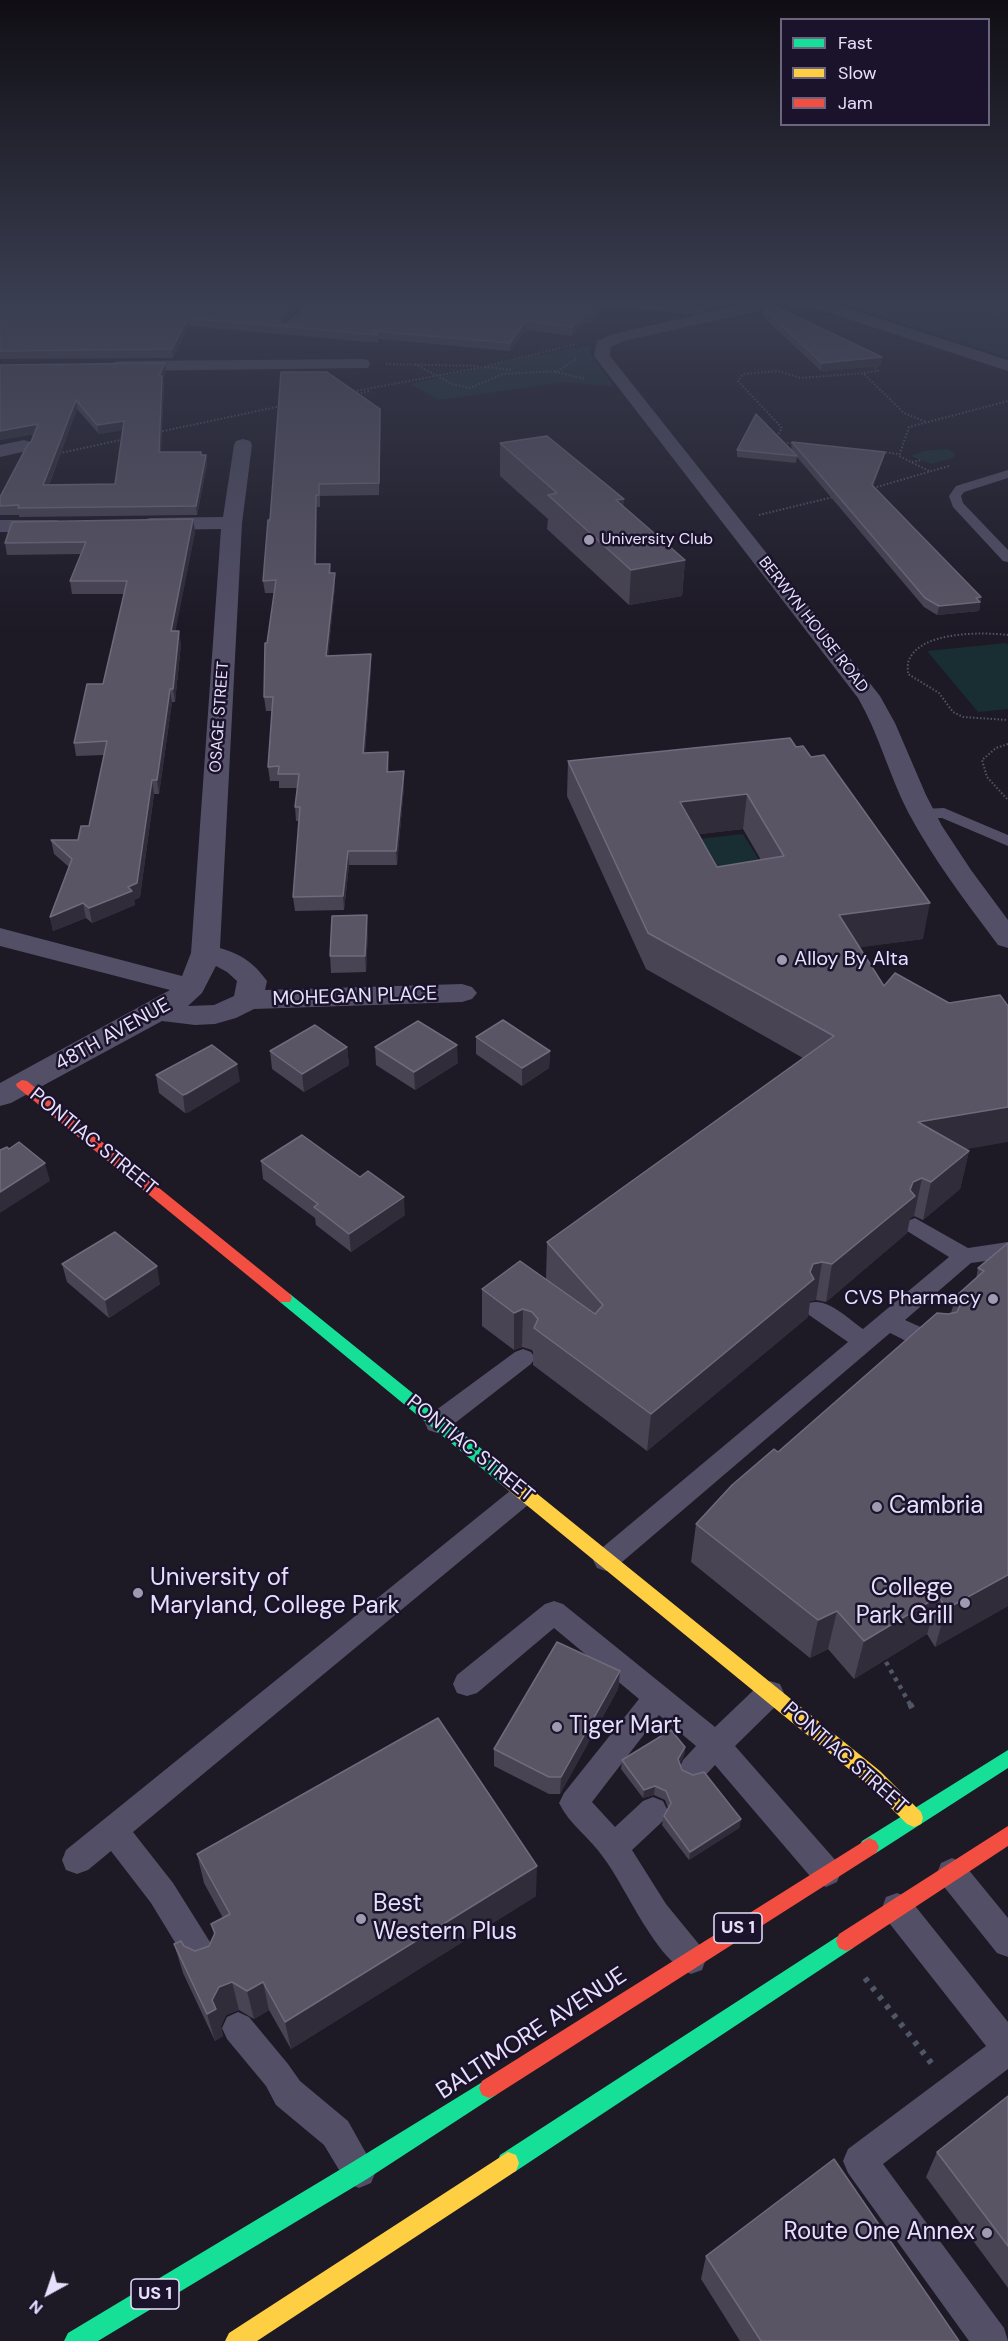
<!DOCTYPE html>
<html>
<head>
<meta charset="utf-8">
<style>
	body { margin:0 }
	#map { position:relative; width:1008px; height:2341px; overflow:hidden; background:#1d1925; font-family:"DM Sans",sans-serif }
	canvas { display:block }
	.legend { position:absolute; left:780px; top:18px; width:210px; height:108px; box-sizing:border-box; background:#1b132b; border:2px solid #6d657f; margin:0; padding:8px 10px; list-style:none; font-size:18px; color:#e7e0fd }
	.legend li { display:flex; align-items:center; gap:12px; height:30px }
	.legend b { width:30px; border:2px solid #6d657f }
	.north { position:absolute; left:18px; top:2263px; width:60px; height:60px; -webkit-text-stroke:4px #1b132b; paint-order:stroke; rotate:220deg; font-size:16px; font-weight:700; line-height:24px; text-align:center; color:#e7e0fd }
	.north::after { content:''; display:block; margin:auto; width:21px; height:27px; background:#e7e0fd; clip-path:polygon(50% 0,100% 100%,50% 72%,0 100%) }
</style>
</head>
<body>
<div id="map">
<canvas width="1008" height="2341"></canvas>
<ul class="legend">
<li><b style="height:8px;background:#16e098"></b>Fast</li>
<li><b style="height:8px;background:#ffcf43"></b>Slow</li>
<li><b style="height:8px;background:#f24e42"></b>Jam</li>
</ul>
<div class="north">N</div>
</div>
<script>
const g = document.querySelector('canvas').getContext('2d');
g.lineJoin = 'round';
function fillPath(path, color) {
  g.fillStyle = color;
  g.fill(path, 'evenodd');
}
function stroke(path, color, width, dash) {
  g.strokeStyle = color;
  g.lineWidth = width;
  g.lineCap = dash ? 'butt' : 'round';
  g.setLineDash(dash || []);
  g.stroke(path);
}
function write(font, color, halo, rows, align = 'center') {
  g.font = font + ' "DM Sans",sans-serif';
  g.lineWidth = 5;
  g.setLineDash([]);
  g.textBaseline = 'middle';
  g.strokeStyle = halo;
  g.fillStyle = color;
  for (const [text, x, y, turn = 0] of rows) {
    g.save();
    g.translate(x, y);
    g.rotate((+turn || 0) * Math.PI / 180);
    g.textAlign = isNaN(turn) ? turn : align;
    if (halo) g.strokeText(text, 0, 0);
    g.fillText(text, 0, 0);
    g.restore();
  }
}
fillPath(new Path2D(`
	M843,304H1008V358Z
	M580,346H591L590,353L613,386L564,382L439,400L411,384Z
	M947,449L954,453V458L931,464L911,456L923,451Z
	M1006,643L1008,645V709L978,712L927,651Z
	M743,834L777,889L713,897L682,841Z`), '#182e33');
stroke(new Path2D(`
	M925,304L928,313
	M947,318L978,319L991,314H1008
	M386,364L478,366
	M415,364L452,384L470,388L503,374L558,371L577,359
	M485,367L513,370
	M555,372L586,379
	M864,373L878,371L870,363
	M350,392L483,367L577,344
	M354,395L370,391
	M159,432L281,406
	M775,440L782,428L738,381L743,374L778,371L801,378L863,373L904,413L926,422
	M780,442L796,444
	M882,452L899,454
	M56,454L125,439
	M912,462L921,460
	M929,471L899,456L909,427L1008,401
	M870,489L949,466
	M759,515L837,496
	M1008,635C982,632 921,631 909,660C907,664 908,670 908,674L939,693L953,712L963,717L1008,720
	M1008,744L996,748L982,760L987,777L1008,800`), '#4f5766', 2, [1.5, 2]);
stroke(new Path2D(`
	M886,1662L911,1706`), '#4f5766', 4.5, [4, 5]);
stroke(new Path2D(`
	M910,1704L915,1713
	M865,1978L932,2064`), '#4f5766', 6, [4.5, 7]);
fillPath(new Path2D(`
	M1008,470V478L964,492L961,496L963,503L1008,550V562L1003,561L953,507L949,496L956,486Z
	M944,808L1008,835V846L942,818L922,819L914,814L922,809Z
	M915,1218L968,1248L1008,1242V1258L971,1263L905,1320L945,1338L949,1344L945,1350C928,1356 906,1340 890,1333L615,1568L606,1571L597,1568L593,1560L597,1552L848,1342L809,1315L806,1309L809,1303C828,1297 848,1319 863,1329L949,1257L907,1231L904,1226L907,1221Z
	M523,1349L531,1352L535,1358L531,1364L446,1430L437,1433L428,1430L425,1423L428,1416L515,1352Z
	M525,1483L534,1486L538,1493L534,1500L133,1832L173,1883L215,1950L220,1961L215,1972L204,1977L193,1972L151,1903L111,1851L88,1870L77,1874L66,1870L62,1860L66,1850L516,1486Z
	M554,1601L563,1604L715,1727L760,1684L770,1681L780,1684L784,1693L780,1702L735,1746L837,1862L841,1872L837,1882L826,1887L815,1882L715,1765L703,1778L693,1782L683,1778L679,1769L683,1760L696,1746L659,1715L592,1802L615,1827L643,1801L653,1797L663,1801L668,1811L663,1821L632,1850L666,1904L702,1948L706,1959L702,1970L691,1974C655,1960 627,1888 603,1857C590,1838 569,1824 559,1803L564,1793L639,1699L554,1628L477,1693L467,1696L457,1693L453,1684L457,1675L545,1604Z
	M952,1858L963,1863L1008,1918V1957L997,1953L941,1883L937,1873L941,1863Z
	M897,1893L908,1897L1008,2022V2069L883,2164L1004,2328L1008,2341H969L848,2173L843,2161L848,2149L986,2046L886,1919L882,1908L886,1897Z
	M238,2012L249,2017L288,2064L300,2081L348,2121L376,2171L371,2183L359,2188L347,2183L324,2145L276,2105L266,2086L227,2039L222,2028L227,2017Z`), '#534f66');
fillPath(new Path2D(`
	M306,304H323L296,331H284L282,328L284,325Z
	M629,304L697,305L705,310L700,314L743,304H774L766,309L624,341L611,347L610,356L880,696L895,723L926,795L942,826L971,870L1008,920V948L998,945C966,902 933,859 908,812C889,775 879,734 858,698L594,356L597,341L613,334L697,315L637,309Z
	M809,304H834L1008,360V371L811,307Z
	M362,359L368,360L370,364L368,368L120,371L114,370L112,366L114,362L120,361Z
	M243,439L250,441L252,445L242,523L220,948C241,954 254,963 267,981L265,990L462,984L472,987L477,993L472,999L462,1002L254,1009L236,1018L215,1024L195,1025L162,1021L11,1103L0,1106V1083L170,990L0,946V928L182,976L191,953L221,529L150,530L143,528L140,524L143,520L150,518L223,517L234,445L236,441ZM216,966L227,972L237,981L234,996L214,1005L188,1006L202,993Z
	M24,440L31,442L33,446L31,450L0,457V445Z
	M0,520H56L63,522L66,526L63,530L56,532H0Z`), '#534f66');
fillPath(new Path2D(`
	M285,1293L290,1294L514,1475L516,1480L514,1485L508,1486L502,1485L280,1302L278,1298L280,1294Z
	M1008,1750V1768L876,1853L869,1856L862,1853L859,1847L862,1841Z
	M846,1931L853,1934L856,1941L853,1948L516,2171L508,2174L500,2171L497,2163L500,2155Z
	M489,2078L496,2081L499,2088L496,2095L367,2179L98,2341H64L68,2333L351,2163Z`), '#16e098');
fillPath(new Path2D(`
	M508,1474L514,1475L880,1771L921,1812L923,1818L921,1824L914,1827L907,1824L866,1783L502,1485L500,1480L502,1475Z
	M508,2152L516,2155L519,2163L516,2171L257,2341H225L229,2333Z`), '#ffcf43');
fillPath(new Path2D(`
	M22,1080L27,1081L290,1294L292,1298L290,1302H280L17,1087L16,1084Z
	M1008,1826V1846L853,1948L846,1951L839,1948L836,1941L839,1934Z
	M869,1838L876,1841L879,1847L876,1853L496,2095L489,2098L482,2095L479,2088L482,2081Z`), '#f24e42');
fillPath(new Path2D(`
	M0,304H302L282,324H297L606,304L592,323L587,321L572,336L526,330L510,351L378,339V343L189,326L173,358L0,359Z
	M705,304H732L721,307Z
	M763,308L882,357L881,366L821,371L762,316Z
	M165,363L166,372L163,379L164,384L161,452L206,455L207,464L197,515L19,517V515H0V497L31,442L35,434L0,440V365ZM77,409L99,434L123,430L115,484L49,485Z
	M380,409L379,495L320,496V507H317L316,564H330L331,573L335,586L328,656L371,667L365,753L389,766V772L404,786L397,865H349L344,910L295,911L293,897L299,821H296L295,807L297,788H279V781H270L268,767L272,711H266L264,697L267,643L274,593H265L263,581L270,520Z
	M792,442L883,460L873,486L981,597L979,611L937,615L924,607L791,450Z
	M500,443L685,560L682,596L629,605L547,529L548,519L500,476Z
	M737,450L797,456L796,463L737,457Z
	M193,519L195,532L175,631L181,644L175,702H172L159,794H154L140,897L134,900L135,905L92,923L86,918L53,931L50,917L69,867L54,854L51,840H78L89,826L104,755L76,756L74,743L103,684L124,594H72L70,581L81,554L7,555L5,543Z
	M790,738L923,939L859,947L966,1150L969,1151L960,1189L923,1220L914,1216L910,1218L907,1233L826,1302L816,1300L810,1301L808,1317L647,1451L533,1365V1352L532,1350L522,1347L514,1350L482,1326V1289L546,1279L547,1242L803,1058L646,969L567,796L568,761ZM743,829L761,860L717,867L699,834Z
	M368,931L366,972L331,973L330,956Z
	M476,1037L550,1051L549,1068L522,1086L476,1054Z
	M347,1047L349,1065L304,1092L272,1069L270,1051Z
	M375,1047L458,1063L415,1090L376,1065Z
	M156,1075L240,1081L189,1112L185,1113L159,1093Z
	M261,1161L405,1215L351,1252L316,1225L315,1218L263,1179Z
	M1008,1243V1606L935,1647L927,1634L854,1679L828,1649L810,1658L691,1562L696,1524L778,1452L948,1314L951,1313L956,1296L976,1279L978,1268Z
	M62,1264L160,1284L109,1318L67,1282Z
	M620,1671L618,1689L560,1794H549L494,1766V1749Z
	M685,1747L684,1756L680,1763L682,1770L741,1819L739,1828L689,1860L662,1825L664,1816L668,1808L665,1800L654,1795L643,1798L621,1769L622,1760Z
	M197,1854L536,1896L291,2049L269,2010L254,2019L239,2010L226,2015L221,2026L223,2036L215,2041L183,1973L174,1944L184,1946L195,1951L209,1946L214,1935L211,1924L223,1918L204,1883Z
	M1008,2096V2288L926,2177L937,2152Z
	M706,2256L959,2341H740L701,2279Z`), '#494453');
fillPath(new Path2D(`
	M293,304H302L282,324L281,326L279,321L281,316Z
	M600,304H606L592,323V315Z
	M721,304H732L721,307Z
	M588,313L587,321L572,336V327Z
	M188,318L189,326L173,358L172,349Z
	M526,321V330L510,351V343Z
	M882,357L881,366L821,371L822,363Z
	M165,363L166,372L163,379L164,384L160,461L159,452V376Z
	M76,400L77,409L45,494L43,485Z
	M380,409L381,421L379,495V483Z
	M124,421L125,430L99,434L97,425Z
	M38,424L40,433L0,440V431Z
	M885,452L883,460L870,493L872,485Z
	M206,455L207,464L197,515L196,506Z
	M316,495L317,507L316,577L315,564Z
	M624,499L622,533L616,500Z
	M193,519L195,532L173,644L171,631Z
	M685,560L682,596L629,605L631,570Z
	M335,573V586L327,669L326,656Z
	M981,597L979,611L937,615L939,606Z
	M179,631L181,644L175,702L173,689Z
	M371,654V667L364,767L363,753Z
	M170,689L172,702L159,794L157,780Z
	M388,752L389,766L388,786L387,772Z
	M404,771V786L397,865L396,851Z
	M152,780L154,794L140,897L134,900L135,905L92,923L89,908L128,887Z
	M747,794L743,829L677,837L680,802Z
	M348,851L349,865L344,910L343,896Z
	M83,903L86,918L53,931L50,917Z
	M930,903L923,939L833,951L839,915Z
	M367,915L368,931L366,972L365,956Z
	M457,1045L458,1063L415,1090L414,1072Z
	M347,1047L349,1065L304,1092L302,1074Z
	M550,1051L549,1068L522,1086V1068Z
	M237,1064L240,1081L189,1112L185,1113L183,1095Z
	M1008,1107V1142L910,1159L918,1122Z
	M969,1151L960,1189L923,1220L931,1182Z
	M45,1163L50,1181L0,1213V1192Z
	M922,1178L914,1216L910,1218L907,1233L826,1302L832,1264L910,1190L913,1182Z
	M404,1197L405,1215L351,1252L349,1234Z
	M822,1262L816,1300L810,1301L808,1317L647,1451L651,1414L810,1272L813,1264Z
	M157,1266L160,1284L109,1318L105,1300Z
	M523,1309L522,1347L514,1350V1313Z
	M1008,1575V1606L935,1647L946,1609Z
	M939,1596L927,1634L854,1679L864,1641Z
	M837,1611L828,1649L810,1658L818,1620Z
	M620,1671L618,1689L560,1794L561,1777Z
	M685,1747L684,1756L677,1768L678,1759Z
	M655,1786L654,1795L643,1798L644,1790Z
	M741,1819L739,1828L689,1860L690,1852Z
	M537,1866L536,1896L291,2049L285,2022Z
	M232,1982L239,2010L226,2015L221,2026L223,2036L215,2041L207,2014L219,1987Z
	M263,1982L269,2010L254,2019L247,1991Z`), '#302c39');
const building = new Path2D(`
	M0,304H293L281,316L279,321L281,324H297L317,304H600L592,315L588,313L572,327L526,321L510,343L373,331L378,335L188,318L172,349L0,351Z
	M766,304H770L882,357L822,363L763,308Z
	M165,363L159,376H162L159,452H201V455H206L196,506L18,508L19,505L0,506V497L28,444L31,442L38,424L0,431V365ZM76,400L97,425L124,421L115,484L43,485Z
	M281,372H327L380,409L379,483L319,484V495H316L315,564H330L329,573H335L326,656L371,654L363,753L388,752L387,772L404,771L396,851H348L343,896L293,897L300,807H295L299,774H278L279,766L268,767L273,697H264L265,643H267L276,580L263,581L268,520H270Z
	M756,414L797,456L737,450Z
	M547,436L624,499L616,500L685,560L631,570L548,495L557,493L500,443Z
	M792,442L885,452L872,485L981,597L976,598L980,602L939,606L925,598Z
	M193,519L171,631H179L173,689H170L157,780H152L137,883L128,887L132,891L89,908L83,903L50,917L72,859L51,840H78L81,826H89L107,741L74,743L87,684H103L127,581H70L86,542L5,543L12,522Z
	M790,738L796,747L803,746L811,757L824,755L930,903L839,915L884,986L895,973L949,1003L1000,995L1008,1006V1107L918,1122L969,1151L931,1182L922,1178L913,1182L910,1190L915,1196L832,1264L822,1262L813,1264L810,1272L814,1279L651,1414L534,1328L538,1319L532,1312L523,1309L514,1313L482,1289L520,1261L595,1314L603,1305L547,1242L834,1036L648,933L568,761ZM747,794L784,856L717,867L680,802Z
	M367,915L365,956H330L332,916Z
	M503,1020L550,1051L522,1068L476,1037Z
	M418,1021L457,1045L414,1072L375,1047Z
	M315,1025L347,1047L302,1074L270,1051Z
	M212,1045L237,1064L186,1094L183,1095L156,1075Z
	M302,1135L360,1177L368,1171L404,1197L349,1234L314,1207L318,1204L261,1161Z
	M19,1142L45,1163L0,1192V1150L7,1147L9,1149Z
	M115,1232L157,1266L105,1300L62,1264Z
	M1008,1243V1575L946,1609L939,1596L864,1641L837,1611L818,1620L696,1524L732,1485L774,1449L778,1452L937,1313L948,1314L957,1312L961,1303L956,1296L984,1271L978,1268Z
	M557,1642L620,1671L561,1777H549L494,1749Z
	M438,1718L537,1866L285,2022L263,1982L247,1991L232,1982L219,1987L212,2000L216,2009L207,2014L174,1944L181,1941L184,1946L195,1951L209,1946L215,1933L211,1924L230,1914L197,1854Z
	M671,1730L685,1747L678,1759L682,1770L693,1775L704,1772L741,1819L690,1852L664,1816L671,1803L666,1791L655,1786L644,1790L622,1760Z
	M1008,2096V2246L937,2152Z
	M834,2159L959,2341H761L706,2256Z`);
fillPath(building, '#5a5565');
stroke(building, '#706a7d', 1.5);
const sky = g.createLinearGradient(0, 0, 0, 632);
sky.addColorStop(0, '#100e14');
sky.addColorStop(0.48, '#3a3e51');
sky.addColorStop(1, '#3a3e5100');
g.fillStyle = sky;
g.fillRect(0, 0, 1008, 632);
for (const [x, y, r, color] of [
	[589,540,6,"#a09ab1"],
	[782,960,6,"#a09ab1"],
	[993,1299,6,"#a09ab1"],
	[877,1507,6,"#a09ab1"],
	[138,1593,6,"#a09ab1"],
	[965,1603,6,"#a09ab1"],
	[557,1727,6,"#a09ab1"],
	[361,1919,6,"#a09ab1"],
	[987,2233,6,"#a09ab1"]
]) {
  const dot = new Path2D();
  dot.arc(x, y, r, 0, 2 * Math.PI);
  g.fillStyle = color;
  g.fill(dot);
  stroke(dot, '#1b132b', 2);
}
write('16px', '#e7e0fd', '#1b132b', [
	["University Club",601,540]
], 'left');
write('16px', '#e7e0fd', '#1b132b', [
	["BERWYN HOUSE ROAD",813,625,52],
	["OSAGE STREET",220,717,-86]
]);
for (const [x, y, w] of [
	[738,1928,48],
	[155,2294,48]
]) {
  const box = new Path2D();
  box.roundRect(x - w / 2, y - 15, w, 30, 4.5);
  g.fillStyle = '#1b132b';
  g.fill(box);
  stroke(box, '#e7e0fd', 1.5);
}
write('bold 18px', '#e7e0fd', null, [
	["US 1",738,1928],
	["US 1",155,2294]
]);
write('20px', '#e7e0fd', '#1b132b', [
	["Alloy By Alta",794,960],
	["CVS Pharmacy",981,1299,"right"]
], 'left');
write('20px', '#e7e0fd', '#1b132b', [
	["MOHEGAN PLACE",355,997,-2],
	["48TH AVENUE",113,1035,-29],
	["PONTIAC STREET",93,1142,39],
	["PONTIAC STREET",470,1449,39],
	["PONTIAC STREET",845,1758,41]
]);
write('24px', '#e7e0fd', '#1b132b', [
	["Cambria",889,1507],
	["University of",150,1579],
	["Maryland, College Park",150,1607],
	["College",953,1589,"right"],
	["Park Grill",953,1617,"right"],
	["Tiger Mart",569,1727],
	["Best",373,1905],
	["Western Plus",373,1933],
	["Route One Annex",975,2233,"right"]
], 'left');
write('24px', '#e7e0fd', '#1b132b', [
	["BALTIMORE AVENUE",532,2034,-33]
]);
</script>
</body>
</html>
